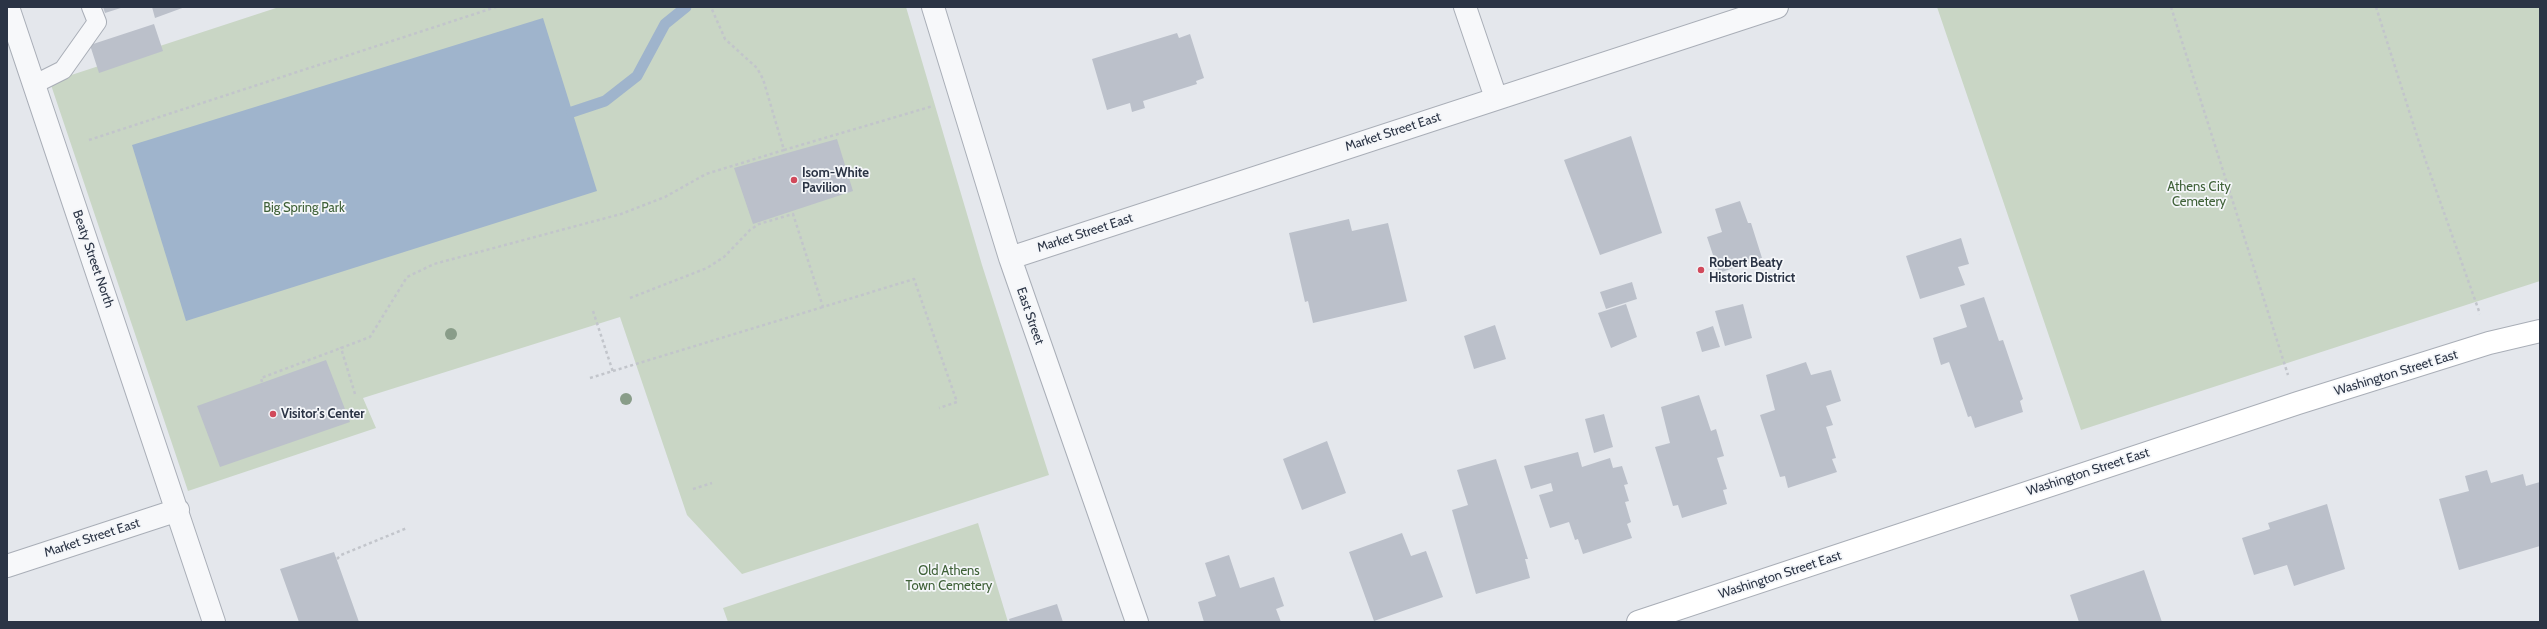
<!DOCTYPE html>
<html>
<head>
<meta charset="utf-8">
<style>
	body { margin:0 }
	#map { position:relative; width:2547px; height:629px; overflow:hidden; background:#e4e7ec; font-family:Cabin,sans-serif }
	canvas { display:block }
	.frame { position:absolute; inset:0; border:8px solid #2b3445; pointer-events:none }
</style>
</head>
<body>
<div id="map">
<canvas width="2547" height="629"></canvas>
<div class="frame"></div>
</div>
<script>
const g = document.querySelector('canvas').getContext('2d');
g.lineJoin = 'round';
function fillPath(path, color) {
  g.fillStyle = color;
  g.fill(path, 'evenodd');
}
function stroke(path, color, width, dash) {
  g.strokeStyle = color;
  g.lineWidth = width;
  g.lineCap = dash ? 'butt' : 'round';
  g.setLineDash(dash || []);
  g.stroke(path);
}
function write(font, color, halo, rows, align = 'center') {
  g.font = font + ' Cabin,sans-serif';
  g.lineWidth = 3.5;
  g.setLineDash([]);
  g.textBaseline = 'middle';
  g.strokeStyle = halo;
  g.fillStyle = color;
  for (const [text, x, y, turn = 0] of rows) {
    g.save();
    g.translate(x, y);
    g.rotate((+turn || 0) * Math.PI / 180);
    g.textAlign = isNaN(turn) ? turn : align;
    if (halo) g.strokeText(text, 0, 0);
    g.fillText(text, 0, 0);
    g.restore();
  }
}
fillPath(new Path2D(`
	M279,7H906L982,265L1049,475L742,574L687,515L620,317L363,398L376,428L188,491L50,82Z
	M1937,7H2540V281L2081,430Z
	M978,523L1008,622H728L723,608Z`), '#c9d6c5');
fillPath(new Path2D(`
	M543,18L597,191L186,321L132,145Z`), '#9fb4cc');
stroke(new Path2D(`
	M572,112L605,101L637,76L665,24L686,7`), '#9fb4cc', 11);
fillPath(new Path2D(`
	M103,7H124L105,13Z
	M152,7H185L155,18Z
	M154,24L163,51L99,73L90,45Z
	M1177,33L1179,38L1190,34L1204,78L1196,81L1197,84L1143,101L1145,108L1132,112L1130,103L1107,110L1092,59Z
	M1631,136L1662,233L1600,255L1564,160Z
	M837,139L853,191L753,224L734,168Z
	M1740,201L1748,223H1751L1762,258L1719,273L1707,237L1722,232L1715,209Z
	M1349,219L1352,231L1388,223L1407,301L1313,323L1308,301L1305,302L1289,233Z
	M1961,238L1969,264L1958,267L1965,285L1920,299L1906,256Z
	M1632,282L1637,299L1606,309L1600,292Z
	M1984,297L1999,341L2003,340L2023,399L2020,401L2023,412L1975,428L1971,416L1968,417L1949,362L1941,365L1933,338L1967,327L1960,305Z
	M1626,304L1637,337L1611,348L1598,313Z
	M1743,304L1752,338L1725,346L1715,311Z
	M1495,325L1506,359L1474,369L1464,336Z
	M1713,326L1720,347L1702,352L1696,332Z
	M326,360L350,422L220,467L197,406Z
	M1806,362L1811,375L1831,370L1841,401L1826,406L1833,425L1826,427L1836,458L1832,459L1837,472L1788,488L1785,476L1780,477L1760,415L1775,410L1766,375Z
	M1699,395L1711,431L1716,429L1724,456L1717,458L1727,489L1723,490L1727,504L1682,518L1678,505L1673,506L1655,447L1670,443L1661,407Z
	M1604,414L1613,447L1594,453L1585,419Z
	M1327,441L1346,493L1302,510L1283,459Z
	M1578,452L1582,467L1610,458L1613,468L1622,466L1628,484L1624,485L1629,501L1625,502L1631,522L1627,524L1632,538L1583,554L1578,539L1575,540L1569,522L1550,528L1539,495L1553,491L1551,483L1531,489L1524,466Z
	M1496,459L1528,559H1525L1530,578L1476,594L1452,510L1468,505L1457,470Z
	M2487,470L2491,483L2523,474L2526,486L2540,482V546L2459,570L2439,499L2469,491L2465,476Z
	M2327,504L2345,569L2294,586L2287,565L2254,575L2242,538L2270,529L2268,523Z
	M1402,533L1411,556L1426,551L1443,597L1374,621L1349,552Z
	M334,552L359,622H299L280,569Z
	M1229,555L1240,588L1274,577L1284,606L1276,609L1281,622H1204L1198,602L1216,596L1205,563Z
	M2144,570L2162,622H2079L2070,595Z
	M1057,604L1063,622H1010L1009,619Z`), '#bbc0ca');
const lane = new Path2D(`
	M35,84L63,70L97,22L91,7`);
const street = new Path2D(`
	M8,7L214,622
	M933,7L1010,258L1137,622
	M1465,7L1496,98
	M1010,258L1777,7
	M7,566L178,510`);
const secondary = new Path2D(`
	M1638,622L2298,403L2489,343L2540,331`);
stroke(lane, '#a9aeb7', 20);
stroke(street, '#a9aeb7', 24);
stroke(secondary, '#a9aeb7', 24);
stroke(new Path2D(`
	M2171,7L2288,375
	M2376,7L2419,142L2480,314
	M89,140L496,7
	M784,150L933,106
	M630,298L707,268L724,257L750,230L759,224L793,214L823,307L914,279L957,402L939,408
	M593,311L613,372
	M590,378L823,307
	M262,382L261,378L341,348
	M355,394L341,348L370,337L407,277L434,264L621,214L665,197L706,174L784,150L763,79L757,68L725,39L711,7
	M693,489L712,483
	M337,559L341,555L407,528`), '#c2c5cb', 2.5, [3, 3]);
stroke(lane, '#f7f8fa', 18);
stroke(street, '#f7f8fa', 22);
stroke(secondary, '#fff', 22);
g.fillStyle = '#899d89';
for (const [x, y] of [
	[451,334],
	[626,399]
]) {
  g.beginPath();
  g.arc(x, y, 6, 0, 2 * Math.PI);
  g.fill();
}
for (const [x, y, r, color] of [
	[794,180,4,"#d1495b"],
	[1701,270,4,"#d1495b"],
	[273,414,4,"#d1495b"]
]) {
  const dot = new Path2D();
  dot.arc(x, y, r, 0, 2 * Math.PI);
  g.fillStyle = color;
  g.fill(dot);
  stroke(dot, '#f4f6f9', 1.5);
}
write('13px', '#2b3445', '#f4f6f9', [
	["Market Street East",1393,132,-18],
	["Market Street East",1085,233,-18],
	["Beaty Street North",93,259,71],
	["East Street",1030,316,71],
	["Washington Street East",2396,373,-17],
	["Washington Street East",2088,472,-18],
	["Market Street East",92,538,-18],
	["Washington Street East",1780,575,-18]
]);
write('bold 13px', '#2b3445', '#f4f6f9', [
	["Isom-White",802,173],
	["Pavilion",802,188],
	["Robert Beaty",1709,263],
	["Historic District",1709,278],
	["Visitor's Center",281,414]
], 'left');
write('13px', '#3f6138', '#f4f6f9', [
	["Athens City",2199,187],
	["Cemetery",2199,202],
	["Big Spring Park",304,208],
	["Old Athens",949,571],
	["Town Cemetery",949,586]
]);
</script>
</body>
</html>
